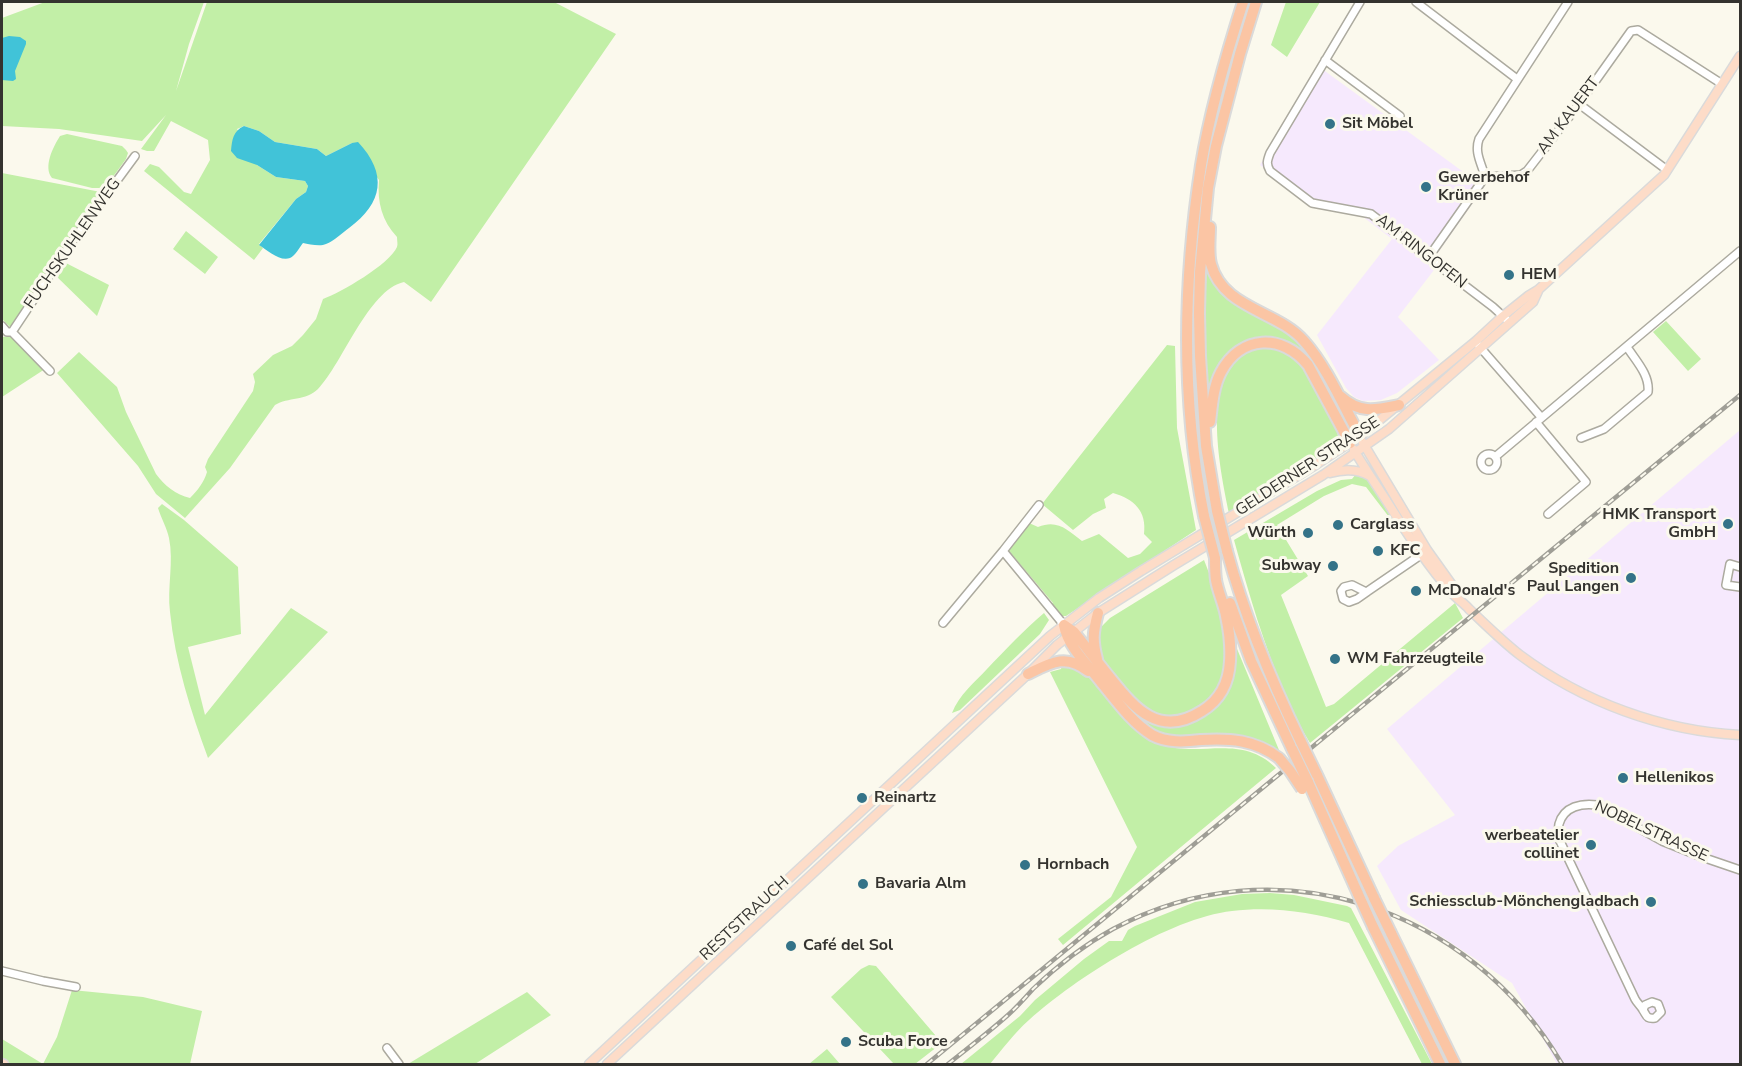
<!DOCTYPE html>
<html>
<head>
<meta charset="utf-8">
<style>
	body { margin:0 }
	#map { position:relative; width:1742px; height:1066px; overflow:hidden; background:#fbf9ed; font-family:"Nunito Sans",sans-serif }
	canvas { display:block }
	.frame { position:absolute; inset:0; border:3px solid #34332f; pointer-events:none }
</style>
</head>
<body>
<div id="map">
<canvas width="1742" height="1066"></canvas>
<div class="frame"></div>
</div>
<script>
const g = document.querySelector('canvas').getContext('2d');
g.lineJoin = 'round';
function fillPath(path, color) {
  g.fillStyle = color;
  g.fill(path, 'evenodd');
}
function stroke(path, color, width, dash) {
  g.strokeStyle = color;
  g.lineWidth = width;
  g.lineCap = dash ? 'butt' : 'round';
  g.setLineDash(dash || []);
  g.stroke(path);
}
function write(font, color, halo, rows, align = 'center') {
  g.font = font + ' "Nunito Sans",sans-serif';
  g.lineWidth = 6;
  g.setLineDash([]);
  g.textBaseline = 'middle';
  g.strokeStyle = halo;
  g.fillStyle = color;
  for (const [text, x, y, turn = 0] of rows) {
    g.save();
    g.translate(x, y);
    g.rotate((+turn || 0) * Math.PI / 180);
    g.textAlign = isNaN(turn) ? turn : align;
    if (halo) g.strokeText(text, 0, 0);
    g.fillText(text, 0, 0);
    g.restore();
  }
}
fillPath(new Path2D(`
	M1318,66L1484,187L1437,254L1434,270L1398,317L1439,360L1397,393L1381,400L1363,401L1354,397L1346,388L1317,335L1392,239L1358,213L1311,205L1260,165Z
	M1740,430V1064H1557L1512,983L1401,910L1377,866L1398,846L1455,815L1387,729Z`), '#f6e9fd');
fillPath(new Path2D(`
	M45,2H204L189,44L176,91L207,2H554L616,34L431,302L404,282C368,290 343,363 318,389C306,401 288,397 275,405L230,468L185,518L156,494L138,466L57,373L79,352L117,387L126,412L156,474C164,485 176,495 190,498C198,490 204,482 207,472L205,467L208,459L253,391L255,382L253,374L273,355L292,346L303,335L316,319L323,299C340,293 390,264 397,247C398,244 397,241 397,237C382,221 377,202 379,180L352,143L326,156L317,149L275,142L259,131L244,126L237,129L257,165L276,177L305,181L308,186L306,192L296,199L259,244L263,248L254,260L144,171L150,164L159,167L184,192L191,194L210,160L208,140L171,121L154,151H147L141,149L166,115L142,141L59,129L2,126V18Z
	M1286,2H1320L1287,57L1271,45Z
	M67,134L122,146L126,150L128,153L126,159L107,185L103,188H92L52,178C43,167 53,147 60,136Z
	M2,173L106,193L13,326L10,327L2,319Z
	M186,231L218,257L205,274L173,249Z
	M62,261L109,285L97,316L54,274Z
	M1207,262L1216,284L1301,340L1322,372L1320,374L1301,351L1286,342L1234,350L1209,412L1204,332Z
	M1666,321L1701,359L1688,371L1653,332Z
	M10,336L45,369L2,397V337Z
	M1167,345L1175,346L1177,428L1196,530L1066,616H1058L1050,604L1053,603L1009,551L1010,547L1029,523L1038,527C1058,519 1067,530 1082,541L1099,534L1128,558L1140,554L1152,542L1144,534C1147,511 1134,499 1113,493L1104,499L1106,508L1093,514L1073,530L1042,504Z
	M1273,347L1286,351L1302,364L1337,431L1339,441L1326,454L1229,513C1221,474 1201,381 1242,354C1250,349 1263,348 1273,347Z
	M1356,474L1369,480L1412,547L1366,487L1352,484L1324,496L1277,525L1308,576L1281,595L1326,707L1334,704L1455,603L1463,618L1310,743C1301,729 1294,713 1287,698C1264,647 1249,594 1234,540L1317,491L1341,480L1352,479Z
	M162,504L184,520L238,567L241,634L188,647L205,715L291,608L328,632L208,758C191,712 175,662 170,612C167,587 174,562 169,538C167,528 161,518 158,508Z
	M1204,560C1217,592 1231,639 1223,673C1219,687 1212,698 1200,706C1179,721 1151,717 1133,699C1128,693 1124,687 1119,681C1113,674 1105,667 1101,659C1098,652 1098,640 1096,632L1110,618Z
	M1044,613L1049,620L1040,634L960,710L952,713C959,695 974,683 987,669C1005,650 1024,630 1044,613Z
	M1235,644L1279,750L1277,751L1254,739L1236,736L1178,738L1159,734L1129,713L1119,695L1163,723L1219,702Z
	M1062,663C1068,665 1075,666 1080,668C1089,673 1096,683 1102,691C1119,712 1133,733 1158,743C1198,760 1239,732 1276,768L1063,945L1058,939L1111,897L1137,847L1050,672L1061,669Z
	M1270,893L1294,895L1347,906L1351,908L1432,1064H1422L1349,923C1311,912 1272,906 1232,911C1169,918 1076,978 1029,1020C1014,1033 1002,1050 990,1064H961L1020,1016L1035,1000L1084,959L1109,941H1122L1128,930L1135,926L1195,902L1242,894Z
	M869,965L876,966L942,1043L915,1064H894L831,997L861,969Z
	M72,990L143,997L202,1011L190,1064H11L2,1059V1039L43,1064L57,1037Z
	M527,992L551,1015L475,1064H408Z
	M827,1049L840,1064H809Z`), '#c2efa7');
fillPath(new Path2D(`
	M9,36L20,37L26,41V44L15,71L16,79L13,81L2,80V38Z
	M244,126L259,131L275,142L317,149L326,156L352,143L358,142C388,174 383,203 349,228C342,233 334,241 326,244C320,247 309,244 303,243C299,248 295,256 290,258C280,262 267,250 259,245L296,199L306,192L308,186L305,181L276,177L257,165L237,158L231,151C232,140 233,131 244,126Z`), '#41c3d8');
const minor = new Path2D(`
	M1360,2L1270,153C1267,161 1266,164 1270,171L1312,203L1371,214L1493,307L1506,319
	M1416,2L1517,79
	M1325,60L1400,116
	M1579,104L1667,170
	M1485,177C1482,164 1474,153 1479,139L1568,2
	M1428,258L1485,177L1521,175L1527,171L1579,104L1631,31L1638,30L1722,84
	M2,326L7,332H12L50,371
	M12,332L74,239L135,156
	M1479,346L1541,417
	M1536,422L1586,482L1548,514
	M1581,438L1604,429L1648,392C1650,375 1636,361 1627,347
	M1481 462a8 8 0 1 1 16 0a8 8 0 1 1-16 0Z
	M1495,457L1740,251
	M1003,551L1064,625
	M1740,567L1730,564L1726,585L1740,587
	M1367,592L1357,599L1349,602L1343,599L1341,591L1344,587L1352,585L1366,592L1368,591C1387,578 1406,565 1425,552
	M943,623L1003,551L1039,505
	M2,971L43,981L76,987
	M1643,1010L1645,1005L1652,1002L1658,1004L1661,1012L1655,1018C1646,1019 1647,1016 1643,1010C1641,1006 1637,1003 1635,999L1559,839C1559,835 1558,828 1559,824C1564,806 1582,803 1597,805L1662,841L1702,857L1740,870
	M387,1048L399,1064`);
const major = new Path2D(`
	M1363,443L1427,550L1457,592
	M1354,450C1364,467 1375,483 1386,500C1407,533 1427,565 1452,593C1457,599 1464,603 1469,609C1486,625 1502,641 1520,655C1583,702 1662,731 1740,735
	M1330,473C1344,469 1358,469 1370,476
	M2,1063L4,1064
	M589,1064L1050,636L1099,598L1141,571L1317,464L1360,436L1476,341L1503,316L1528,296L1538,290L1664,175L1740,56
	M607,1064L1028,674L1057,645L1098,613L1174,565L1323,475L1389,429L1533,302L1538,291`);
const highway = new Path2D(`
	M1210,227C1210,238 1208,253 1211,264C1223,309 1277,310 1304,341C1327,367 1343,405 1360,436
	M1340,396C1360,414 1375,410 1399,405
	M1210,422C1212,406 1213,387 1221,372C1241,335 1282,333 1308,365L1350,443
	M1217,511L1206,446L1200,356L1199,313L1200,272L1208,188L1216,146L1240,54L1256,2
	M1204,516C1181,401 1183,281 1201,165C1210,110 1226,55 1243,2
	M1227,551C1245,618 1271,680 1301,742
	M1230,603L1251,661L1292,749
	M1064,625L1074,632C1086,647 1098,663 1111,679C1135,709 1160,738 1202,711C1220,700 1229,682 1230,661C1231,647 1229,630 1226,616C1224,604 1218,592 1216,580C1215,573 1215,565 1215,558
	M1064,625C1068,647 1088,665 1101,682C1116,700 1131,722 1152,735C1167,743 1184,742 1201,740C1230,738 1255,740 1279,758
	M1097,659C1092,640 1093,632 1098,613
	M1028,674C1050,663 1066,653 1088,671
	M1317,775L1374,898
	M1308,782L1358,894
	M1373,927L1440,1064
	M1391,933L1455,1064`);
stroke(minor, '#acaa9f', 10);
stroke(major, '#dadada', 11);
stroke(highway, '#dadada', 14);
stroke(minor, '#fff', 7);
stroke(major, '#fddcc8', 8);
stroke(highway, '#fbc5a4', 10);
const rail = new Path2D(`
	M927,1064L1740,395
	M948,1064C968,1048 989,1032 1008,1015C1017,1007 1025,998 1033,989C1057,966 1084,945 1113,929C1276,841 1470,907 1562,1064`);
stroke(rail, '#9f9e96', 4.5);
stroke(rail, '#fbf9ed', 2, [7]);
const highwayBridge = new Path2D(`
	M1217,511L1227,551
	M1204,516L1215,558
	M1301,742L1317,775
	M1292,749L1308,782
	M1279,758L1290,771L1302,789
	M1358,894L1373,927
	M1374,898L1391,933`);
stroke(highwayBridge, '#dadada', 14, []);
stroke(highwayBridge, '#fbc5a4', 10);
for (const [x, y, r, color] of [
	[1330,124,6,"#347388"],
	[1426,187,6,"#347388"],
	[1509,275,6,"#347388"],
	[1728,524,6,"#347388"],
	[1338,525,6,"#347388"],
	[1308,533,6,"#347388"],
	[1378,551,6,"#347388"],
	[1333,566,6,"#347388"],
	[1631,578,6,"#347388"],
	[1416,591,6,"#347388"],
	[1335,659,6,"#347388"],
	[1623,778,6,"#347388"],
	[862,798,6,"#347388"],
	[1591,845,6,"#347388"],
	[1025,865,6,"#347388"],
	[863,884,6,"#347388"],
	[1651,902,6,"#347388"],
	[791,946,6,"#347388"],
	[846,1042,6,"#347388"]
]) {
  const dot = new Path2D();
  dot.arc(x, y, r, 0, 2 * Math.PI);
  g.fillStyle = color;
  g.fill(dot);
  stroke(dot, '#fbf9ed', 2);
}
write('16px', '#34332f', '#fbf9ed', [
	["AM KAUERT",1569,116,-53],
	["FUCHSKUHLENWEG",73,244,-55],
	["AM RINGOFEN",1421,252,38],
	["GELDERNER STRASSE",1308,467,-33],
	["NOBELSTRASSE",1651,832,25],
	["RESTSTRAUCH",745,919,-43]
]);
write('bold 16px', '#34332f', '#fbf9ed', [
	["Sit Möbel",1342,124],
	["Gewerbehof",1438,178],
	["Krüner",1438,196],
	["HEM",1521,275],
	["HMK Transport",1716,515,"right"],
	["GmbH",1716,533,"right"],
	["Carglass",1350,525],
	["Würth",1296,533,"right"],
	["KFC",1390,551],
	["Subway",1321,566,"right"],
	["Spedition",1619,569,"right"],
	["Paul Langen",1619,587,"right"],
	["McDonald's",1428,591],
	["WM Fahrzeugteile",1347,659],
	["Hellenikos",1635,778],
	["Reinartz",874,798],
	["werbeatelier",1579,836,"right"],
	["collinet",1579,854,"right"],
	["Hornbach",1037,865],
	["Bavaria Alm",875,884],
	["Schiessclub-Mönchengladbach",1639,902,"right"],
	["Café del Sol",803,946],
	["Scuba Force",858,1042]
], 'left');
</script>
</body>
</html>
